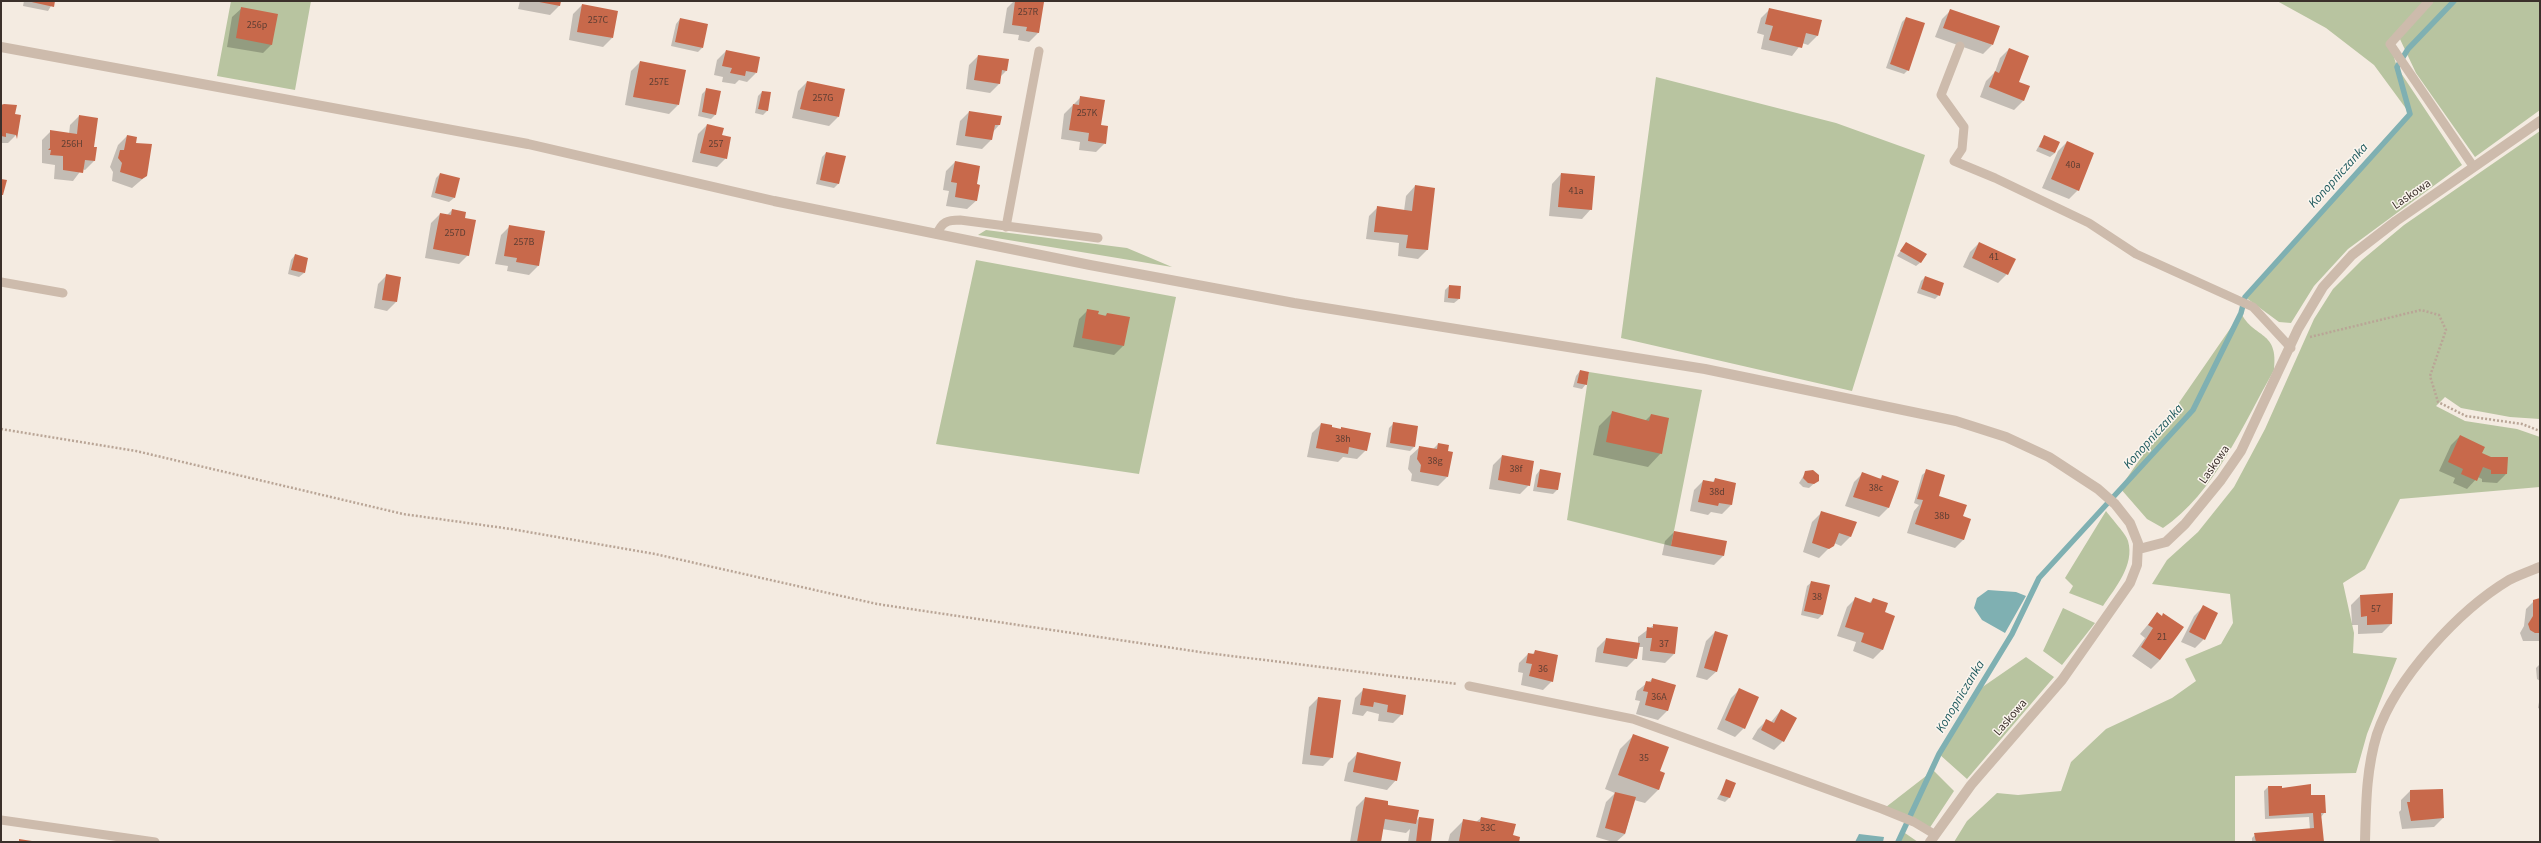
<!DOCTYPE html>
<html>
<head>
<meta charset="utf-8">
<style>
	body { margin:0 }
	#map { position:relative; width:2541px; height:843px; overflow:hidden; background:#f4ebe1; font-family:"Source Sans 3",sans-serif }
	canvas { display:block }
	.frame { position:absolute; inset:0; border:2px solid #3b302b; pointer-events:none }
</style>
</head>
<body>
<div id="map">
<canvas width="2541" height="843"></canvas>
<div class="frame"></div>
</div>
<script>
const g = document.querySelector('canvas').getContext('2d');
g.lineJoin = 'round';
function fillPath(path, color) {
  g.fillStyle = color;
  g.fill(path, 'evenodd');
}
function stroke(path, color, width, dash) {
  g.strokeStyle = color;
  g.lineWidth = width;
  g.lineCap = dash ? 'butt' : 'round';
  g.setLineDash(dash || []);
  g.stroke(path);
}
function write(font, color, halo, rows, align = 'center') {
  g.font = font + ' "Source Sans 3",sans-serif';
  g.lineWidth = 3;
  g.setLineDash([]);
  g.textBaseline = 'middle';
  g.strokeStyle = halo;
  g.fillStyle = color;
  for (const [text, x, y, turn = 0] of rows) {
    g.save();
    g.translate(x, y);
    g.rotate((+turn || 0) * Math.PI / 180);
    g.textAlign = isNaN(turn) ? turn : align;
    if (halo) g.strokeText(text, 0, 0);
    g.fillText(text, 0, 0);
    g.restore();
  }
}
fillPath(new Path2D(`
	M231,1H311L295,90L217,76Z
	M2277,1H2540V110L2475,157L2416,73L2399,37L2390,44L2397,67L2462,165L2348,249L2314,286L2291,323L2279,322L2245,297L2410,114L2374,65L2326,28Z
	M1656,77L1836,123L1925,155L1852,391L1621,338Z
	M2540,131V419L2510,417L2461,408L2445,397L2436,406L2465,421L2517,429L2540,437V487L2400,499L2365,569L2343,583L2354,633L2353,653L2397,658L2367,734L2356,773L2235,776V842H1954L1967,821L1997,793L2018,795L2061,791L2071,762L2106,729L2172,698L2196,681L2185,659L2221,644L2233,623L2230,594L2152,584L2167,560L2198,532L2234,487L2265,429L2314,319L2333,289L2362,260L2404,225Z
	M986,230L1127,248L1172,267L978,235Z
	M976,260L1176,297L1139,474L936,444Z
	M2241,313C2254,339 2279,330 2274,370C2244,423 2214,494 2163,528L2147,519L2120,488Z
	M1589,372L1702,390L1671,546L1567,520Z
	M2106,511C2111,518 2127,535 2128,541C2135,565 2115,588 2103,606L2069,593L2073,586L2065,578Z
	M2063,608L2095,623L2062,665L2043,651Z
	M2026,657L2054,677L1967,779L1939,754L1981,688Z
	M1931,768L1954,791L1927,832L1886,807L1926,776Z
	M1902,831L1918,842H1898Z`), '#b8c4a0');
fillPath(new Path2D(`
	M1988,590L2016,592L2026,596L2005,633L1982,620L1974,608L1977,598Z
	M1859,834L1884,837L1883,842H1855Z`), '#7fb0b2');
fillPath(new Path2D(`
	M24,1H54L48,11L23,6Z
	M520,1H560L559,6L550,15L518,9Z
	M1014,1L1043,3L1038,33L1029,42L1018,40L1019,35L1003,33L1007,8Z
	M582,5L612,38L603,47L569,40L573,14Z
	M242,8L272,44L263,53L227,47L232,17Z
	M1770,9L1821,21L1817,36L1808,45L1802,43L1792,56L1761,49L1764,35L1757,33L1761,18Z
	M1951,10L1992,45L1983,54L1935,37L1942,19Z
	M1906,18L1908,70L1904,74L1886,68L1902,22Z
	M680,19L702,48L698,52L671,46L676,24Z
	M2009,49L2023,101L2014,110L1980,97L1986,81L1995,72L2000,58Z
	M726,51L756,73L747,82L739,80L735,84L722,82L723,77L714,75L717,60Z
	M978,56L1008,60L1006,71L1000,77L999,84L990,93L966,89L969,65Z
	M640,62L678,105L669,114L625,105L631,71Z
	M807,82L838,117L829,126L792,118L798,91Z
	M707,89L716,114L711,119L698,116L702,94Z
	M762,92L767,111L763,115L755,113L758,96Z
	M1081,97L1100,126L1105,143L1096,152L1079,150L1080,142L1061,139L1064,114Z
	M1,106L14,115L17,134L8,143H1Z
	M969,112L999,125L993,132L991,140L982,149L956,145L960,121Z
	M79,116L93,148L94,161L85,170L82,169L73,181L54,179L55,165L42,163V140L51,131L69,134L70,125Z
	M707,125L721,135L726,158L717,167L692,162L698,134Z
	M127,136L134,144L146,176L132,188L112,181L113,172L110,167L118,145Z
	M2044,136L2055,153L2050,157L2036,151Z
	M2067,142L2078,190L2069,199L2042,188L2058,151Z
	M826,153L838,184L834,188L816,184L822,157Z
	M955,162L977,200L967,209L946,206L949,191L943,190L946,171Z
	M440,174L454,198L449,202L431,197L436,178Z
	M1561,174L1591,209L1582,219L1549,216L1552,184Z
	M1415,186L1434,189L1427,250L1418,259L1398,256L1399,243L1366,239L1369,216L1378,207L1404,211L1406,196Z
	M452,210L464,218L468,255L459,264L425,258L431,223L440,214L447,215Z
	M510,226L538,266L529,275L507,271L508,266L495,264L501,235Z
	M1906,243L1921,262L1916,266L1897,256Z
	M1979,243L2007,274L1998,283L1963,267L1970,252Z
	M295,255L304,273L299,277L288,274L291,260Z
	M387,275L396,302L387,311L374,308L378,284Z
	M1925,277L1939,295L1935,299L1917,293L1921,281Z
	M1449,286L1459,299L1454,303L1444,302L1445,290Z
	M1088,310L1097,315L1105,316L1107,314L1123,346L1114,355L1073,347L1079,319Z
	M1580,371L1586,384L1582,389L1573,387L1576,376Z
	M1612,413L1645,421L1651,415L1661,453L1648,467L1593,455L1599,426Z
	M1394,423L1414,447L1410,451L1386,447L1389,428Z
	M1321,424L1330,428L1340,430L1341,428L1366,450L1357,459L1343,457L1338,462L1307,457L1312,433Z
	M2460,436L2506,474L2497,483L2482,482V479L2478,477L2467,489L2453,483L2455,478L2439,471L2451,445Z
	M1438,444L1447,477L1438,486L1411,481L1412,474L1408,469L1410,456L1420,447L1433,449Z
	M1502,456L1529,485L1520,494L1489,489L1493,465Z
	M1540,470L1560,474L1557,490L1553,494L1533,491L1536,475Z
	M1927,471L1936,500L1964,539L1955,548L1907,533L1914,511L1919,505L1914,503L1922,475Z
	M1806,472L1818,480L1809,488L1803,487L1799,483Z
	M1863,473L1879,479L1883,476L1888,508L1879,517L1845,506L1854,482Z
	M1715,479L1735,484L1731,505L1722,514L1711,512L1708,515L1690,511L1694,490L1703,481L1712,483Z
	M1821,513L1856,522L1850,537L1841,546L1834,543L1819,558L1803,552L1812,522Z
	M1674,532L1725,542L1723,556L1714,565L1662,555L1665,541Z
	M1812,582L1822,615L1818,619L1801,615L1807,586Z
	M2360,596L2391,624L2382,633L2358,634V625H2352L2351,605Z
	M1856,598L1869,603L1873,599L1883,613V649L1873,659L1853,651L1856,642L1837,636L1847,607Z
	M2540,599V641H2523L2520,633L2524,626L2526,609L2535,600Z
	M2203,607L2204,639L2195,648L2181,642L2194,616Z
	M2157,614L2161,617L2163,615L2160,660L2151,669L2132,656L2145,638L2140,634Z
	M1654,625L1674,654L1665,663L1642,660L1643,647H1638L1636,658L1627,667L1595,662L1597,648L1606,639L1638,644V637Z
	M1715,632L1717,671L1707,680L1696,677L1706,641Z
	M1535,651L1552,681L1543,690L1521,685L1523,673L1518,672L1519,663L1528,654L1532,655Z
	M2540,664V681L2537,679L2536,668Z
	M1652,679L1675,685L1667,711L1658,720L1636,714L1640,701L1635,700L1637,691Z
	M1364,689L1405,696L1402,714L1393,723L1378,721L1379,714L1367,711L1363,716L1352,714L1355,698Z
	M1740,689L1744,728L1735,737L1717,729L1731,698Z
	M2540,696V709L2538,708Z
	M1318,698L1332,757L1323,766L1302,764L1309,707Z
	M1781,710L1783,741L1774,750L1752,739L1758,729L1767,720L1771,722Z
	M1634,735L1659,772L1664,774L1658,790L1645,803L1634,800L1625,834L1616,842H1613L1596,837L1606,802L1615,793L1605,789L1620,749Z
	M1357,754L1396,780L1387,790L1344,781L1348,763Z
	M1727,781L1734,784L1729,798L1725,802L1717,799Z
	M2268,787L2310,796L2325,812L2321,817L2322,842H2252V838L2256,834L2310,830L2309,817L2265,819L2264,791Z
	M2410,791L2443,818L2434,827L2402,829L2399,812L2401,810V800Z
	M1365,798L1416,821L1419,818L1430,842H1408L1410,829L1406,833L1382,829L1380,842H1350L1356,807Z
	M1481,818L1512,836L1519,838L1518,842H1448L1450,834L1464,820L1476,822Z`), '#0003');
stroke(new Path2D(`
	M1898,842L1939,754L2012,634L2039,578L2193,410L2241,313L2245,297L2410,114L2397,67L2408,49L2454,1`), '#7fb0b2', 5.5);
fillPath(new Path2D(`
	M27,1H55L54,7Z
	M534,1H561L560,6Z
	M1015,1L1044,2L1039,33L1026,31L1027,27L1012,25Z
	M582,4L618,11L613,38L577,32Z
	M241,7L278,14L272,45L236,38Z
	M1769,8L1822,20L1818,36L1806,33L1802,48L1769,40L1773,26L1765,24Z
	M1950,9L2000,26L1993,45L1943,28Z
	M1906,17L1925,23L1909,71L1890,64Z
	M680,18L708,24L703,48L675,42Z
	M2009,48L2029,56L2019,82L2030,86L2024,101L1989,87L1995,71L1999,73Z
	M726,50L760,57L757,73L746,71L745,76L730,73L732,68L722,66Z
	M978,55L1009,59L1007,71L1002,70L1000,84L974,80Z
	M640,61L686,70L679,105L633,97Z
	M807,81L845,89L839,117L800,109Z
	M706,88L721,91L716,115L702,112Z
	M762,91L771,92L768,111L758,109Z
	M1080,96L1105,100L1101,125L1108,126L1106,144L1088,141L1089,133L1069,130L1073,104L1079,105Z
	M4,104L17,105L15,114L21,115L17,139L16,135L6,133V137L1,136V105Z
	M969,111L1002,116L1000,125H995L992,140L965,136Z
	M79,115L98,118L94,147H97L95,161L85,160L83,173L63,170V156L50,155L51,150H48L50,148V130L77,134Z
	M707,124L724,128L722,135L731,137L727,159L700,153Z
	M127,135L137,137L136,143L152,144L147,176L142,179L120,172L122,163L118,158L120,150H124Z
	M2044,135L2060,142L2055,153L2039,147Z
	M2067,141L2094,153L2079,191L2051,179Z
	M826,152L846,156L839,184L820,180Z
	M955,161L980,166L977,184L980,185L977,201L955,197L957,183L951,182Z
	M440,173L460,178L455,198L435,193Z
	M1561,173L1595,176L1592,210L1558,207Z
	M1,179L7,180L3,195H1Z
	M1415,185L1435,188L1428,250L1406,248L1408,235L1374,232L1377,206L1412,211Z
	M452,209L466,212L465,218L476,220L469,256L433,249L440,213L451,215Z
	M509,225L545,231L539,266L516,262L517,258L504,256Z
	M1906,242L1927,254L1921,263L1900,251Z
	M1979,242L2016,259L2008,275L1972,258Z
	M295,254L308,258L305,273L291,270Z
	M386,274L401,277L397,302L382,300Z
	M1925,276L1944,283L1940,296L1921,289Z
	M1449,285L1461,286L1460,299L1448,298Z
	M1087,309L1099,311L1098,314L1106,316L1107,313L1130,317L1124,346L1082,338Z
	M1580,370L1589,372L1587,385L1577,383Z
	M1612,411L1649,421L1651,414L1669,418L1662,454L1606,442Z
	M1393,422L1418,426L1415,447L1390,443Z
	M1321,423L1332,425V427L1341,429V427L1371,433L1367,451L1349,447L1348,454L1316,448Z
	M2460,435L2485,447L2482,453L2491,457H2508L2507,474H2491V470L2483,467L2477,481L2461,474L2463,469L2448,462Z
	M1438,443L1449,445L1448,451L1453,452L1448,477L1420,472L1421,465L1417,459L1419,446L1437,449Z
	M1502,455L1534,461L1530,486L1498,480Z
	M1540,469L1561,473L1558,490L1537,487Z
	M1926,469L1945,475L1939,496L1967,505L1963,516L1971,519L1964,540L1915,524L1923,500L1917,499Z
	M1813,470L1819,475V481L1814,484L1808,483L1803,478L1805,471Z
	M1862,472L1881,479L1882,475L1899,481L1889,508L1853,497Z
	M1715,478L1736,483L1732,505L1719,503L1718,506L1698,502L1703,480L1714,482Z
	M1821,511L1857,522L1851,537L1839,533L1834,546L1829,549L1812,543Z
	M1674,531L1727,541L1724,556L1671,546Z
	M1811,581L1830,585L1823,615L1804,611Z
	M2393,593L2392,624L2367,625V616L2361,617L2360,595Z
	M1855,597L1871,603L1873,598L1888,603L1885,612L1895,616L1883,650L1861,642L1864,633L1845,627Z
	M2540,598V633H2535L2530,630L2528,624L2533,616V600Z
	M2203,605L2218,613L2205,640L2189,632Z
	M2157,612L2162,616L2163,613L2184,627L2160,660L2141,647L2153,628L2148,625Z
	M1653,624L1678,627L1675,654L1650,651L1652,638H1646L1647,627L1653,628Z
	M1715,631L1728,635L1717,672L1704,668Z
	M1606,638L1640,643L1637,659L1603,653Z
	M1535,650L1558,655L1553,682L1529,676L1532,664L1526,663L1528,653L1534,654Z
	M1652,678L1676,685L1668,711L1645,705L1648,692L1643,691L1646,681L1651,682Z
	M1363,688L1406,695L1403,715L1387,712L1388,705L1374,702L1373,707L1360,705Z
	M1739,688L1759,697L1745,729L1725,720Z
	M1318,697L1341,700L1333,758L1310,755Z
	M1781,709L1797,718L1784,742L1761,730L1766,719L1774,723Z
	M1633,734L1669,747L1660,771L1665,773L1659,790L1618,775Z
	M1357,752L1401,762L1397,781L1353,772Z
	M1726,779L1736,783L1730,798L1720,795Z
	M2311,784V795H2325L2326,813H2321L2324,842H2256L2254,833L2314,828L2313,813L2269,816L2268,786H2282V788Z
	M2443,789L2444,818L2411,821L2407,802H2410V790Z
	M1615,792L1636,797L1625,834L1605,828Z
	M1365,797L1388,801V805L1419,810L1416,824L1385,819L1381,842H1357Z
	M1419,817L1434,819L1431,842H1416Z
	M1481,817L1516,824L1513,835L1520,837L1519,842L1459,841L1463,819L1480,822Z
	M19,839L32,841V842H19Z`), '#c8694b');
stroke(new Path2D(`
	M2310,337L2421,310L2439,315L2446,330L2430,376L2438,402L2466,416L2522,424L2540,431
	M1,429L136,451L403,514L511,529L655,554L877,604L1200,652L1457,684`), '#b9a596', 2.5, [2, 2]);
stroke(new Path2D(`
	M2429,1L2390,44L2473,166
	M1960,46L1941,95L1964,127L1962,149L1954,161L1995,178L2089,223L2136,254L2253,307L2291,348
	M1006,227L1039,51
	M937,234C942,222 947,220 960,220L1098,238
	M1,282L63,293
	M1469,686L1633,719L1882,809L1914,822L1934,834
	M1,820L155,842`), '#cdbbac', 9);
stroke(new Path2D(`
	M1,47L528,144L774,201L1090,265L1294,303L1705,369L1956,421L2006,437L2049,457L2098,489L2115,504L2130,523L2138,543L2137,565L2130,583L2062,680L1971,785L1930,842
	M2139,549L2166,542L2185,524L2221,480L2241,451L2298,329L2323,287L2352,255L2396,221L2540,121
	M2365,842C2366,805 2366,770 2377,734C2396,678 2459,610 2509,580C2519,575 2530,571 2540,567`), '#cdbbac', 10);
write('10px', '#5e3e33', null, [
	["257R",1028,13],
	["257C",598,21],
	["256p",257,26],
	["257E",659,83],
	["257G",823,99],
	["257K",1087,114],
	["256H",72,145],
	["257",716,145],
	["40a",2073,166],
	["41a",1576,192],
	["257D",455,234],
	["257B",524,243],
	["41",1994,258],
	["38h",1343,440],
	["38g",1435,462],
	["38f",1516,470],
	["38c",1876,489],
	["38d",1717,493],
	["38b",1942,517],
	["38",1817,598],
	["57",2376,610],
	["21",2162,638],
	["37",1664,645],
	["36",1543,670],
	["36A",1659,698],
	["35",1644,759],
	["33C",1488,829]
]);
write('12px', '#3b302b', '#fbf5ee', [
	["Laskowa",2412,195,-34],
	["Laskowa",2215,465,-55],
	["Laskowa",2011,718,-49]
]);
write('italic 13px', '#1f5a5e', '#fbf5ee', [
	["Konopniczanka",2339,176,-48],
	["Konopniczanka",2154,437,-48],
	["Konopniczanka",1961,697,-59]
]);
</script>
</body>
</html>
